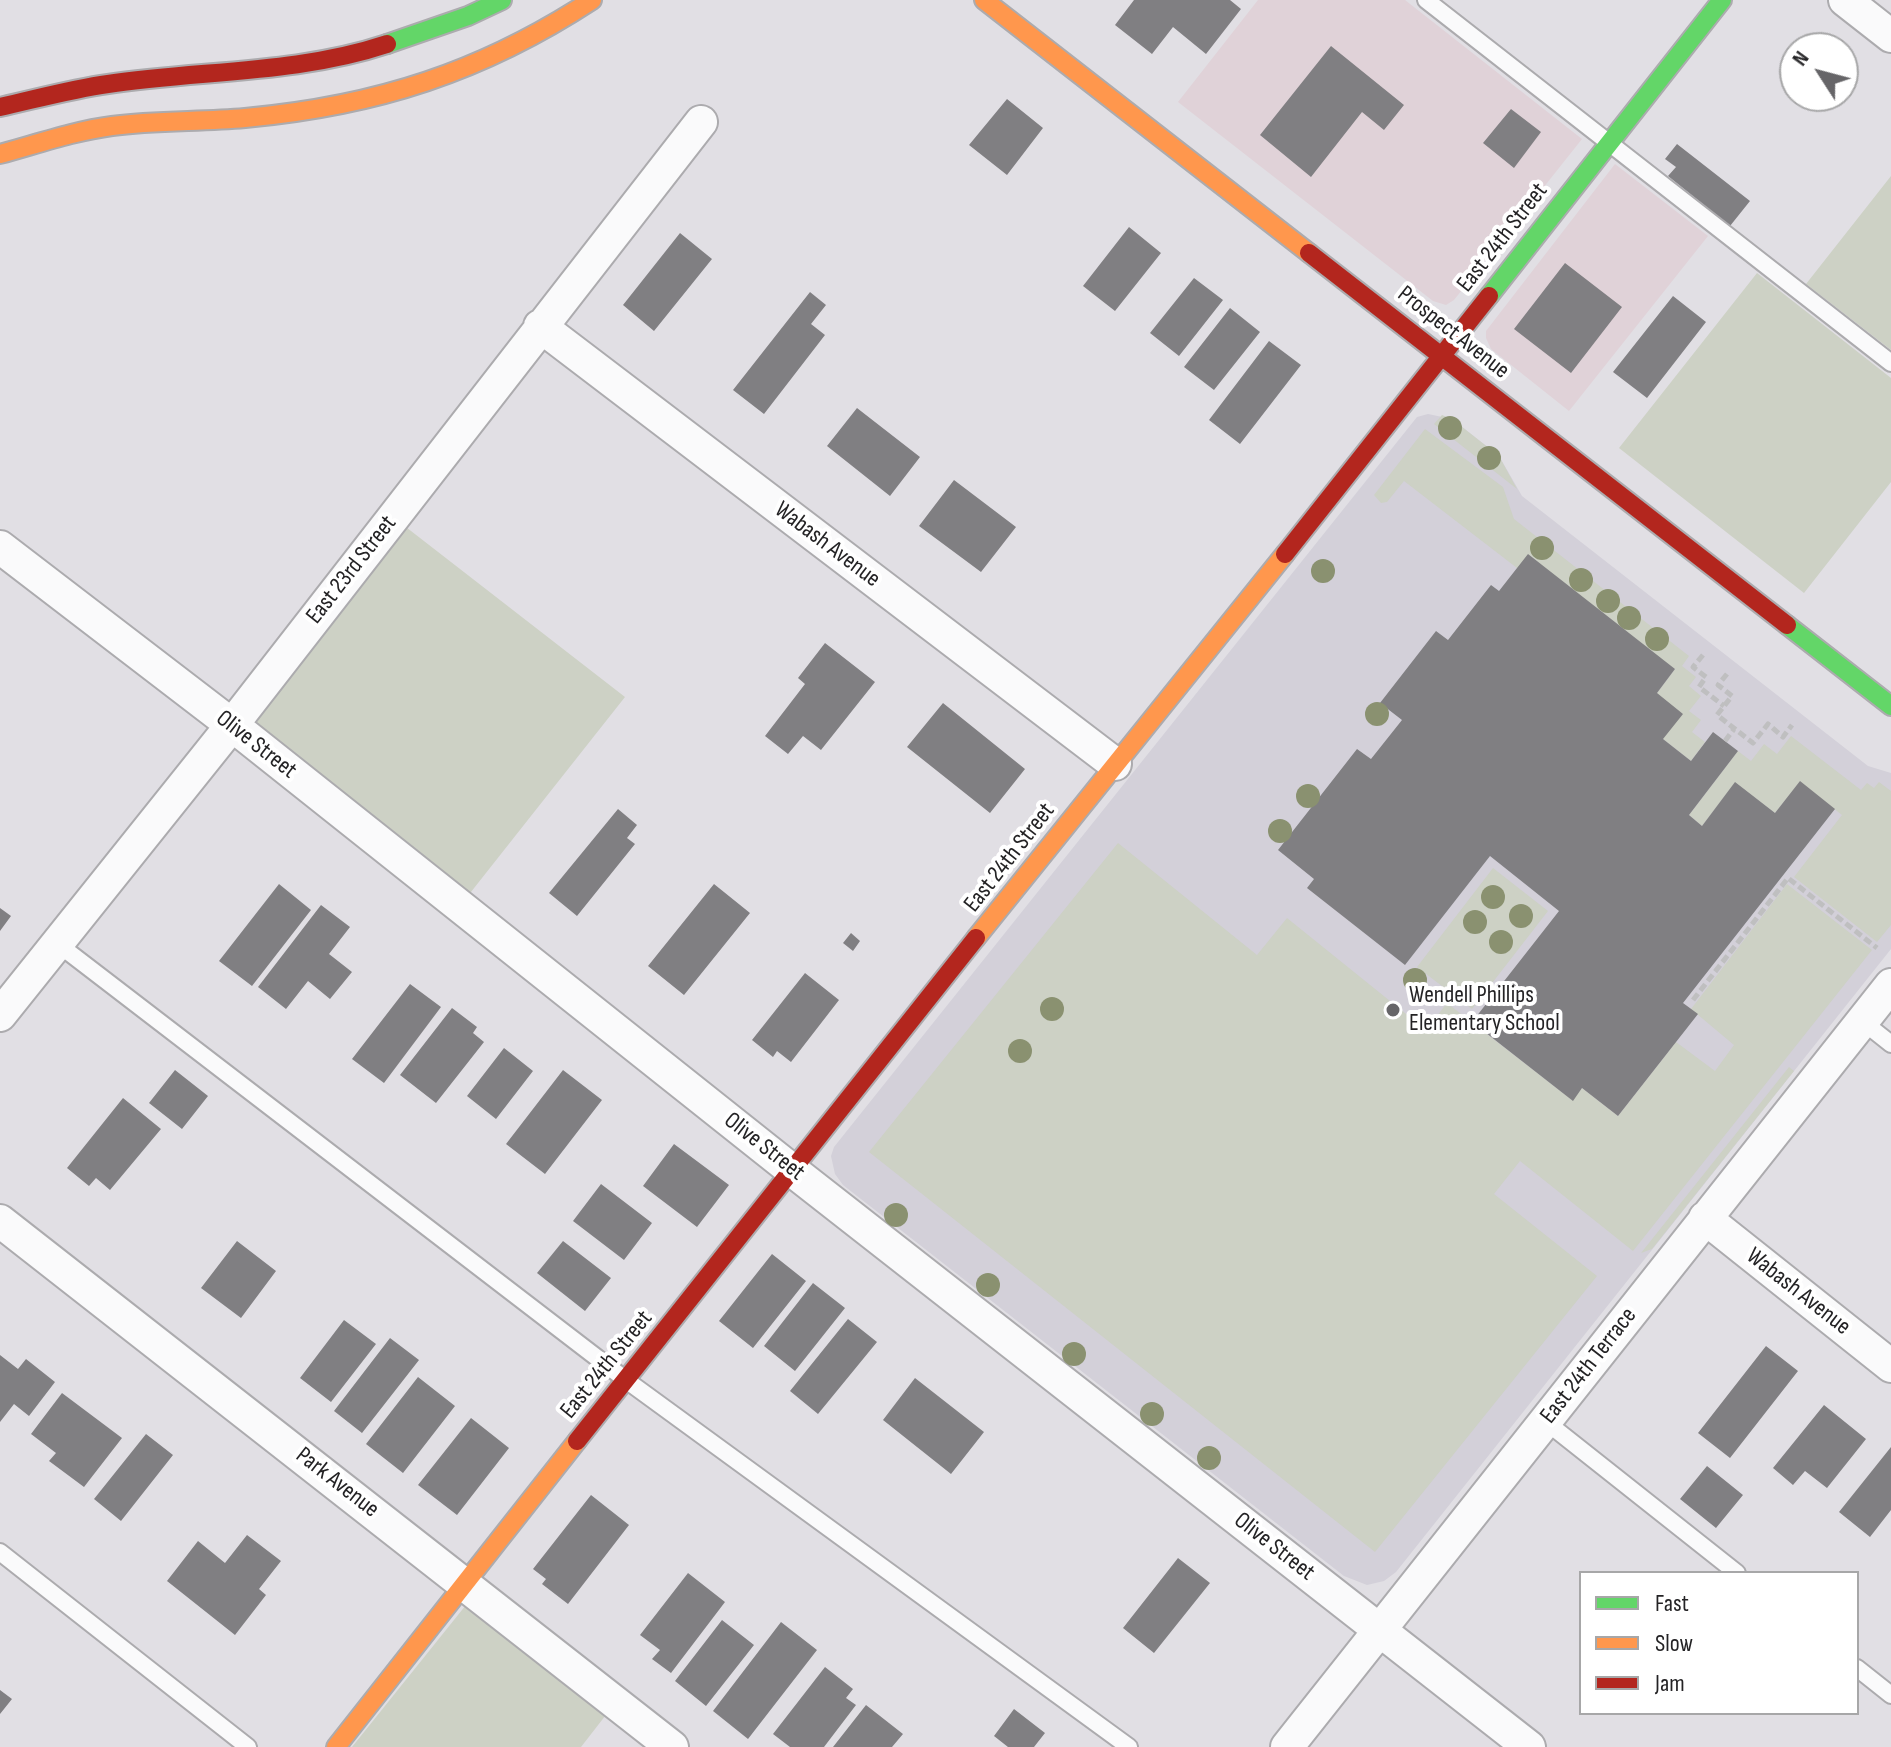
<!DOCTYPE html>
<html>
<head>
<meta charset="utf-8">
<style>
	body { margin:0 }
	#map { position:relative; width:1891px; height:1747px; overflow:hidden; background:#e1dfe4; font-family:"Sofia Sans Condensed",sans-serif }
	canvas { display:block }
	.legend { position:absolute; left:1579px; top:1571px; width:280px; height:144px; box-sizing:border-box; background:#fff; border:2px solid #a7a7a8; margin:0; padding:10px 14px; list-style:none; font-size:24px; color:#242325 }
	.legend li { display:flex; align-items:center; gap:16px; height:40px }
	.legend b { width:40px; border:2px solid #a7a7a8 }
	.north { position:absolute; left:1779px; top:32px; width:80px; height:80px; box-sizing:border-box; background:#fff; border:2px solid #a7a7a8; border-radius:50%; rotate:306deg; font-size:22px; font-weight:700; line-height:32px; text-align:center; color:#242325 }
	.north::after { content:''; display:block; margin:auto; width:28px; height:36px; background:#666568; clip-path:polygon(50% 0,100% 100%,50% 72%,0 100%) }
</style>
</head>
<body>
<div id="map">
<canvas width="1891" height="1747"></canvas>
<ul class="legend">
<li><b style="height:10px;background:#63d668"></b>Fast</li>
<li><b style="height:10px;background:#ff974d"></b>Slow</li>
<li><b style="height:10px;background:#b3261e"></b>Jam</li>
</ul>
<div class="north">N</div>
</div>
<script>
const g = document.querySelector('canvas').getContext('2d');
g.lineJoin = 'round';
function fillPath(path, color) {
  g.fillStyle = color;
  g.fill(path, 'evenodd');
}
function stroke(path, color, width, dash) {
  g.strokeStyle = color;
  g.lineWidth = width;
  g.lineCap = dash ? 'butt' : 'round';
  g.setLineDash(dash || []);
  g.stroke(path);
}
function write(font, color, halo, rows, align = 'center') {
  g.font = font + ' "Sofia Sans Condensed",sans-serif';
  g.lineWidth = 8;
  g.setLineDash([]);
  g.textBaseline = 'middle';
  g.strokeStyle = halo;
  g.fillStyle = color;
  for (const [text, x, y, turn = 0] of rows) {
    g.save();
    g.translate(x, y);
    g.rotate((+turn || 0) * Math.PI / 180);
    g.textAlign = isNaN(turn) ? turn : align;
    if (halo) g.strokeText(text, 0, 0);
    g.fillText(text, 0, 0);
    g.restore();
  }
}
fillPath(new Path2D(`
	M1258,0H1405L1582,139L1454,300L1446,305L1433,301L1178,102Z
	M1615,164L1708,236L1569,411L1491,349L1486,338V331Z`), '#e0d2d8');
fillPath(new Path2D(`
	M1428,414L1452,419L1499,456L1522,496L1868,766L1891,773V949L1396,1572L1384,1581L1367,1585L1344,1576L843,1185L835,1174L831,1156L834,1147L1417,417Z`), '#d3d0d9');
fillPath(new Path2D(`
	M1891,176V350L1806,284Z
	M1757,273L1891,378V482L1804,593L1619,448Z
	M1442,415L1452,419L1499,456L1517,489L1434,424Z
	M1425,429L1503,487L1514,519L1689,656L1682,666L1696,677L1689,686L1701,696L1689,711L1701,720L1692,732L1705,742L1691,761L1663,739L1657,693L1675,669L1517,568L1404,481L1387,502L1381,503L1374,495Z
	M402,524L625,697L467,897L256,731L255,713Z
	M1791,736L1861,790L1867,783L1874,788L1879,782L1891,791V925L1877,942L1794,877L1842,815L1800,782L1775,813L1735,783L1702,826L1689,815L1738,751L1751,761L1764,744L1777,754Z
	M1118,843L1257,955L1287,918L1426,1030L1447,1003L1572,1100L1582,1088L1618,1116L1676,1042L1715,1071L1734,1045L1691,1009L1787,884L1872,950L1633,1251L1520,1161L1494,1194L1597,1276L1375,1552L869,1152Z
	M1493,868L1548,911L1472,1009L1417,967Z
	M1789,1067L1794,1071L1652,1249L1641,1253Z
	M470,1600L609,1711L581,1747H352Z`), '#cdd1c5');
fillPath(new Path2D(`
	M1134,0H1230L1241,9L1206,54L1173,27L1152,54L1115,25Z
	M1331,46L1404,105L1384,130L1362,112L1311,177L1260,135Z
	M1007,99L1043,128L1007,175L969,145Z
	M1511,109L1541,132L1514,168L1483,143Z
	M1677,144L1750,201L1730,226L1668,176L1676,167L1665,159Z
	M1129,227L1161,253L1115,311L1083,286Z
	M680,233L712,259L654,331L623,305Z
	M1565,263L1622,307L1571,373L1514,329Z
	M1194,278L1223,300L1179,356L1150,333Z
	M810,292L826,305L811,324L825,335L764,414L733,390Z
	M1673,296L1706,322L1647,398L1613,372Z
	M1230,308L1260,332L1214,390L1184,367Z
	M1269,341L1301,365L1240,444L1209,420Z
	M857,408L920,457L890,496L827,446Z
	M954,480L1016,527L981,572L919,526Z
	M1528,554L1675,669L1657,693L1683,714L1663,739L1691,761L1713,732L1738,751L1689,815L1702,826L1735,782L1775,813L1800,781L1835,809L1683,1003L1698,1014L1618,1116L1582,1088L1573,1101L1472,1022L1559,911L1490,856L1405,965L1307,888L1314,879L1278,850L1357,749L1371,759L1402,720L1380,703L1436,631L1448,640L1491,585L1499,591Z
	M825,643L875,682L821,750L803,736L788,754L765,736L805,684L798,678Z
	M943,703L1025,769L990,813L907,747Z
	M618,809L637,825L627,838L635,844L577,916L549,893Z
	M279,884L311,910L252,986L219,961Z
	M714,884L750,913L684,995L648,966Z
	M321,905L350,927L329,954L352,972L330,999L308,981L286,1009L258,987Z
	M0,908L11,916L0,931Z
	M851,933L860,941L853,951L843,943Z
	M805,973L839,1000L791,1062L777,1051L773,1057L752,1040Z
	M410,984L441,1007L384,1083L352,1059Z
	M452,1008L477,1027L473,1033L484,1042L436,1103L400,1075Z
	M504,1048L533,1071L496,1119L467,1096Z
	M175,1070L208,1096L182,1129L149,1103Z
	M563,1070L602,1100L545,1174L506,1144Z
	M123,1098L161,1129L110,1190L96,1178L89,1186L67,1168Z
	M674,1144L729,1185L697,1227L643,1186Z
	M601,1184L652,1223L624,1260L573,1221Z
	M237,1241L276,1271L241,1318L201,1288Z
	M563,1241L611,1278L585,1311L537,1273Z
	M772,1254L806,1281L753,1348L719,1321Z
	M813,1283L845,1308L795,1371L764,1346Z
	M848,1319L877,1342L818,1414L790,1391Z
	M344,1320L376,1344L331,1402L300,1378Z
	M390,1338L419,1360L362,1433L334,1411Z
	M1766,1346L1798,1371L1730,1458L1698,1433Z
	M0,1355L18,1369L26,1359L55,1382L29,1416L14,1404L0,1422Z
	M418,1377L455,1406L403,1473L366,1444Z
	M915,1378L984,1432L951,1474L883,1420Z
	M62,1393L122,1438L84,1487L49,1461L56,1453L31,1434Z
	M1824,1405L1866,1439L1827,1488L1805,1471L1793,1485L1773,1468Z
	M471,1418L509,1448L457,1515L418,1485Z
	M146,1434L173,1455L121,1521L94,1499Z
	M1891,1447V1510L1870,1537L1839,1512Z
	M1707,1466L1743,1495L1716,1528L1680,1499Z
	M591,1495L629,1525L568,1604L542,1584L546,1579L533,1569Z
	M247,1535L281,1561L259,1589L266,1595L235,1635L167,1581L198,1541L225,1563Z
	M1178,1558L1210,1583L1154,1653L1123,1628Z
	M688,1573L725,1602L671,1673L652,1659L660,1650L640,1635Z
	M722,1620L754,1645L706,1706L675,1681Z
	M781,1622L817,1650L748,1739L713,1711Z
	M825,1667L853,1689L846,1698L856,1705L824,1747H790L773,1734Z
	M0,1690L12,1699L0,1714Z
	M866,1705L903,1734L892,1747H833Z
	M1014,1709L1045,1733L1034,1747H1008L994,1736Z`), '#807f82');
const lane = new Path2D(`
	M1426,0L1891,363
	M58,944L626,1380L1129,1747
	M1862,1021L1891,1044
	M1545,1421L1737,1573
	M0,1552L248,1747
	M1857,1668L1891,1695`);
const street = new Path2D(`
	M1845,0L1891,36
	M540,326L1115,764
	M0,547L232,725L793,1171L1529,1747
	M0,1015L232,725L701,122
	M1705,1218L1891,1366
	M0,1221L672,1747
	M1287,1747L1891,985`);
const fast = new Path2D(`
	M387,44L468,16L502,0
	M1489,296L1722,0
	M1787,625L1891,706`);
const slow = new Path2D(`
	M984,0L1309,253
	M0,154C37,144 74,131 112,126C156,120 201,122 245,118C376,106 482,72 592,0
	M976,938L1285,554
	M336,1747L577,1441`);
const jam = new Path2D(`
	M0,107C36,99 72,89 108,84C201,70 297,74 387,44
	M1309,253L1787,625
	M1285,554L1489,296
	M577,1441L976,938`);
stroke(lane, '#acabae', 20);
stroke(street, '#acabae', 36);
stroke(fast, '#acabae', 22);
stroke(slow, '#acabae', 22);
stroke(jam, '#acabae', 22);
stroke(new Path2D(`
	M1703,655L1693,667L1706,677L1699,687L1724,706
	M1727,674L1718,685L1732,696L1717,715L1753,743L1768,724L1783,737L1792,725
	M1725,741L1734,729
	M1693,1000L1788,878L1877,948`), '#bfbfc0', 5, [8, 4]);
stroke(lane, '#fafafb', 16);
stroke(street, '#fafafb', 32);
stroke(fast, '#63d668', 18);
stroke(slow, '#ff974d', 18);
stroke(jam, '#b3261e', 18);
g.fillStyle = '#8a9170';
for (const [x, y] of [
	[1450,428],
	[1489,458],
	[1542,548],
	[1323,571],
	[1581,580],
	[1608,601],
	[1629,618],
	[1657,639],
	[1377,714],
	[1308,796],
	[1280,831],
	[1493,897],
	[1521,916],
	[1475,922],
	[1501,942],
	[1415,980],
	[1052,1009],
	[1020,1051],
	[896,1215],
	[988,1285],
	[1074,1354],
	[1152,1414],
	[1209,1458]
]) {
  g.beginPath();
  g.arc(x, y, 12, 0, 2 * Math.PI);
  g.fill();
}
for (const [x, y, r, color] of [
	[1393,1010,8,"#666568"]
]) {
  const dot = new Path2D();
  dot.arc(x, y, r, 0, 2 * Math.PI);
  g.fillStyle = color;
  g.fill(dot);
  stroke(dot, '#fff', 3);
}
write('24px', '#242325', '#fff', [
	["East 24th Street",1503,238,-52],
	["Prospect Avenue",1453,333,38],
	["Wabash Avenue",827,545,37],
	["East 23rd Street",352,570,-52],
	["Olive Street",256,745,38],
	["East 24th Street",1010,858,-52],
	["Olive Street",764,1147,38],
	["Wabash Avenue",1798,1292,38],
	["East 24th Street",607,1365,-51],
	["East 24th Terrace",1589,1366,-52],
	["Park Avenue",337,1483,38],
	["Olive Street",1274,1547,38]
]);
write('24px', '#242325', '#fff', [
	["Wendell Phillips",1409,996],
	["Elementary School",1409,1024]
], 'left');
</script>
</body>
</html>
